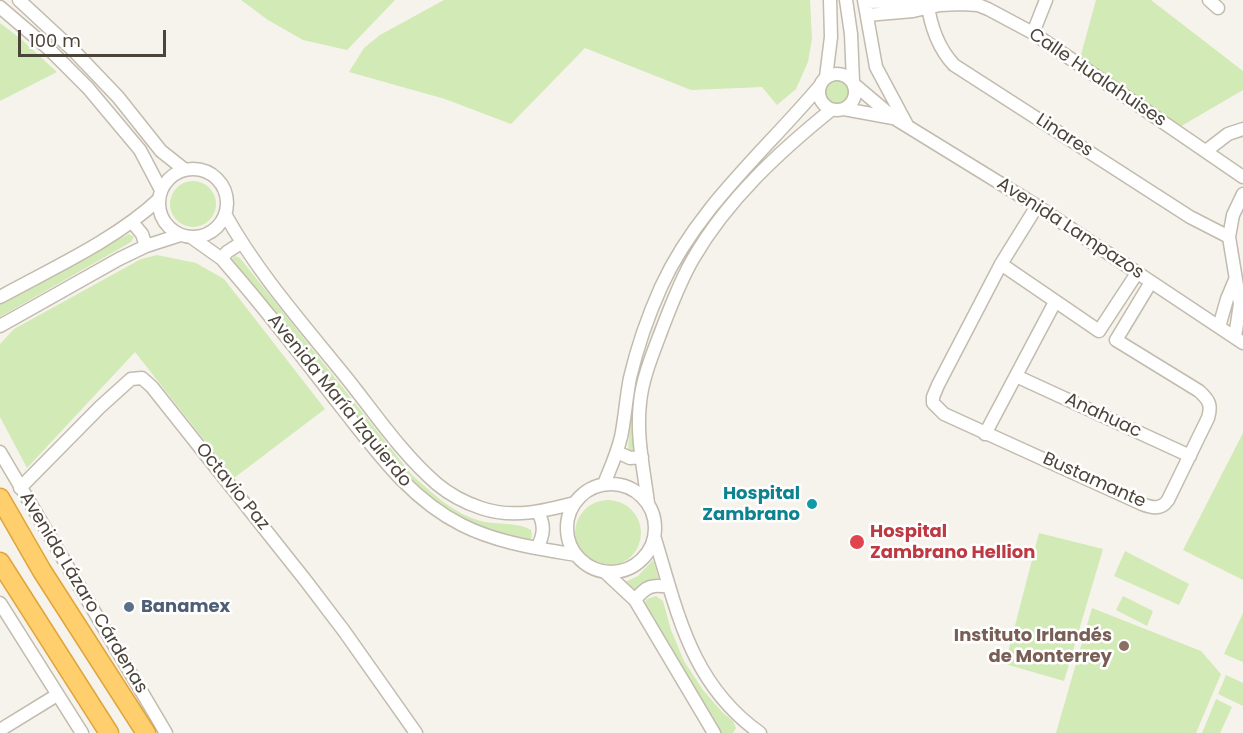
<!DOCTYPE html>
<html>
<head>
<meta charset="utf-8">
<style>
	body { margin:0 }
	#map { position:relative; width:1243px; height:733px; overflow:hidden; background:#f6f3ec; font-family:Poppins,sans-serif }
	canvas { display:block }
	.scale { position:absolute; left:18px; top:30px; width:148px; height:27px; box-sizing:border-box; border:3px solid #4b4439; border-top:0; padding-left:8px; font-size:18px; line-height:21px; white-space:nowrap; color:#4b4439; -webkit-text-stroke:4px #fff; paint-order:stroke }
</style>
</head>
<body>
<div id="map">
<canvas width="1243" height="733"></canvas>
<div class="scale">100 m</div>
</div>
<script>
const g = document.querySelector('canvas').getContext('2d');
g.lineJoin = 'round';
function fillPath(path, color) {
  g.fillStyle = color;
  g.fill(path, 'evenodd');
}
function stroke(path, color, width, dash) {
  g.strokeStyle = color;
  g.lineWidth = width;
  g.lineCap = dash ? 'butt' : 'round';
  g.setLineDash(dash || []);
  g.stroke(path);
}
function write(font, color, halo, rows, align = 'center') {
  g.font = font + ' Poppins,sans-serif';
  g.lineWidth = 5;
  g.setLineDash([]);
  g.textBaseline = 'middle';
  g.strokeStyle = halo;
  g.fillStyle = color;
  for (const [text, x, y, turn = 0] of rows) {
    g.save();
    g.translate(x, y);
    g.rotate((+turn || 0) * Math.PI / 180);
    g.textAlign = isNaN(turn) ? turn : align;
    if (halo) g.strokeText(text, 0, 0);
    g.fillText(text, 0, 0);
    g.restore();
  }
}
fillPath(new Path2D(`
	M241,0H395L347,50L303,40L268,20Z
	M444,0H810L812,39L808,62L796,89L777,105L762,87L691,90L585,48L511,124L445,99L349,72L364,48L380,35Z
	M1096,0H1151L1243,71V90L1178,128L1079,62Z
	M0,23L21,39L57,72L0,101Z
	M824 94a13 13 0 1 1 26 0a13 13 0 1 1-26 0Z
	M170 204a23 23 0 1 1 46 0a23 23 0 1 1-46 0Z
	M129,234L134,237L131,242L0,317V304Z
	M157,255L196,263L224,279L325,409L234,478L135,352L27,468L0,417V344L14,329L141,259Z
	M235,256L240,258L412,475C432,493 454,514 481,521C497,525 518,522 531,530C533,538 531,541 526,546L455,519L395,467L231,260Z
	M668,293L645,361L636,454L628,450L632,393L646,350Z
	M1243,433V580L1183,550Z
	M575 533a33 33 0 1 1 66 0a33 33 0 1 1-66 0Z
	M1039,533L1103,549L1064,681L1005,664Z
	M1125,551L1189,584L1179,605L1114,576Z
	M653,560L659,580L641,586L627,596L616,586L638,576Z
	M656,596L663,601L671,630L684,661L703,690L723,713L733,721L736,728L733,733H720L641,607L647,599Z
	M1123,596L1153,611L1147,626L1116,610Z
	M1092,608L1201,651L1221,674L1196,733H1056Z
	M1243,613V662L1224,654Z
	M1226,675L1243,683V706L1218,694Z
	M1216,699L1232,707L1220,733H1202Z`), '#d2eab5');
const minor = new Path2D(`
	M19,0L74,51L118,97L161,151L185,170
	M846,0L851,34L853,81
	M864,0L876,67L907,125
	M927,0C930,24 938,48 954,65L1190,217L1229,237
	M1209,0L1218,8
	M865,2L915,1L933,3
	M0,7L49,49L88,88L140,150L161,190
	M867,15L913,11L940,5L961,4L978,5L988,9L1033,33L1243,177
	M1033,33L1046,0
	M819 92a18 18 0 1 1 36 0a18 18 0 1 1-36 0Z
	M826,77L831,37L830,0
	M855,85L894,118L1037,206L1243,343
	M844,109L893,118
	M1206,151L1228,134L1243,129
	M159 203a34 34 0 1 1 68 0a34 34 0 1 1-68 0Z
	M1037,206L1001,264L938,385L933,397V403L944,414L1142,504C1152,508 1161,510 1168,500L1208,418C1212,405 1209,400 1199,391L1116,340L1151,282
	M225,214C257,272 303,324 345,376C374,412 401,453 437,484C449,494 466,503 481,508C513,519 544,511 575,503
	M132,222L142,234L146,246
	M191,237L222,259L234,273C272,317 307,363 342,408C377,452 410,499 462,525C498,543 536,548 576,555
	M222,259L227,252L241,243
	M1001,264L1099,331L1137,273
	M0,297C51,269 117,239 159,199
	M0,326L119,259L146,246L180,235
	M1219,327L1227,299L1235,280
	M1235,337L1240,304L1229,237L1233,215L1243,194
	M1016,376L1190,456
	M985,434L1055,302
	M0,452L166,733
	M617,452L630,458L642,457
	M604,484C610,469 617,454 621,437C625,418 626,398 630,378C637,348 648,316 661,287C697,208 764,152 819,87
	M567 528a44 44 0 1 1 88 0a44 44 0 1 1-88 0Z
	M20,488L100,407L131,379L142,378L152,387L306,581L344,631L416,733
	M648,503C644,471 636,436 640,403C642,379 653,353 662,329C671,306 680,281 693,259C727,200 779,152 831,110
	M655,539C678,614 691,684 760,733
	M537,548C544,535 545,525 538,512
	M605,572L635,600L714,733
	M635,600C646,586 652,584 669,587
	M0,603L82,733
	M0,730L57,695`);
const highway = new Path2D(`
	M0,498L42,571L146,733
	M0,562L109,733`);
stroke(minor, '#c2bbae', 15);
stroke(highway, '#e0a43c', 21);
stroke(minor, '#fff', 12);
stroke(highway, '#ffcf6e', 18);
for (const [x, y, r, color] of [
	[812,504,6,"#0f9aa8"],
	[857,542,8,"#e0444e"],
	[129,607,6,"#5c6f8a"],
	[1124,646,6,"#8d6e63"]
]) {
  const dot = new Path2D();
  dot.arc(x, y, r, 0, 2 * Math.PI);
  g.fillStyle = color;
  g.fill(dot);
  stroke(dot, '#fff', 2);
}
write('18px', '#4b4439', '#fff', [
	["Calle Hualahuises",1097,78,34],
	["Linares",1064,136,33],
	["Avenida Lampazos",1070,229,33],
	["Avenida María Izquierdo",339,401,51],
	["Anahuac",1103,416,25],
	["Bustamante",1094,481,24],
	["Octavio Paz",232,487,51],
	["Avenida Lázaro Cárdenas",83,593,59]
]);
write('bold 18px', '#0d838f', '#fff', [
	["Hospital",800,494],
	["Zambrano",800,515]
], 'right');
write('bold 18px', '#be3a42', '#fff', [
	["Hospital",870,532],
	["Zambrano Hellion",870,553]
], 'left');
write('bold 18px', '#4e5e75', '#fff', [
	["Banamex",141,607]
], 'left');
write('bold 18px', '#785e54', '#fff', [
	["Instituto Irlandés",1112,636],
	["de Monterrey",1112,657]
], 'right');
</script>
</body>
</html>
